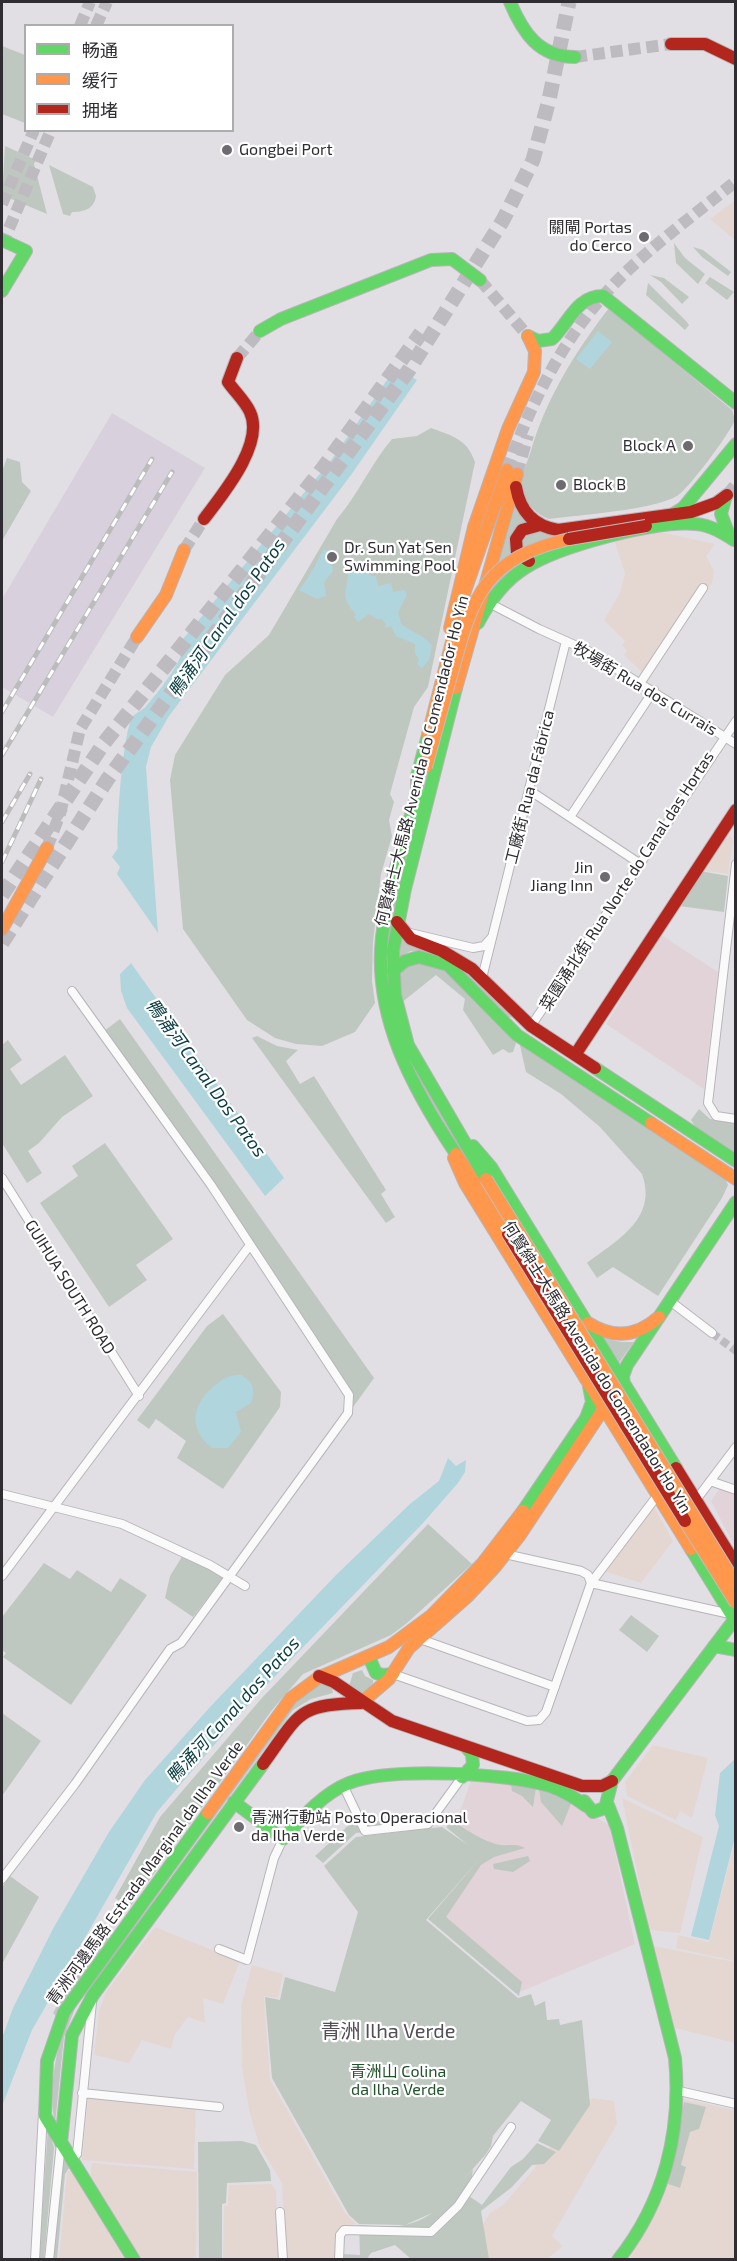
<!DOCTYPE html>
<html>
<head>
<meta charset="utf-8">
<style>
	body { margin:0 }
	#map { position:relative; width:737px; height:2261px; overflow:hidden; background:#e2dfe4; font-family:"Exo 2","Noto Sans SC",sans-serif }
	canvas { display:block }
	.frame { position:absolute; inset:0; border:3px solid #2f2d31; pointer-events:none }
	.legend { position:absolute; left:24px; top:24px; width:210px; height:108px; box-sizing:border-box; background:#fff; border:2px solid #acabad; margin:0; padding:8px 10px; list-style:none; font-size:18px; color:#2f2d31 }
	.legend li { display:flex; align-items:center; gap:12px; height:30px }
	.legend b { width:30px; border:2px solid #acabad }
</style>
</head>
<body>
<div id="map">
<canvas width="737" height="2261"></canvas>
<div class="frame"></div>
<ul class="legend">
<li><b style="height:8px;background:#63d668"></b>畅通</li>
<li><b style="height:8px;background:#ff974d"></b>缓行</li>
<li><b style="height:8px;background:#b3261e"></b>拥堵</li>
</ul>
</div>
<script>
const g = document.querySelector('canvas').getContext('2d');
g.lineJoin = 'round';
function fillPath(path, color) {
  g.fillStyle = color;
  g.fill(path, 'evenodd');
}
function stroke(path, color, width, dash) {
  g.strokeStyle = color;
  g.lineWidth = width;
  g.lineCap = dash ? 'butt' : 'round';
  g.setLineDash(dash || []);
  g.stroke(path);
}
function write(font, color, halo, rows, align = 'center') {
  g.font = font + ' "Exo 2","Noto Sans SC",sans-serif';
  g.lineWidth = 4.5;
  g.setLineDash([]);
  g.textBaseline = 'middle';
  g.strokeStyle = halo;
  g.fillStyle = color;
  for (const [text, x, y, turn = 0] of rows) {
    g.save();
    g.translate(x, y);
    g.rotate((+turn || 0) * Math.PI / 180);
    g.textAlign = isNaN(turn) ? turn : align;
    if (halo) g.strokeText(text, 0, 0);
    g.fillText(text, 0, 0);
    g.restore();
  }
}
fillPath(new Path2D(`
	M112,413L205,468L53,717L2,687V599Z`), '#d8d1dd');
fillPath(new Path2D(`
	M735,200V240L710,219Z
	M661,532L715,544L706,556L714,571L712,583L648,678L624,655L627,651L622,645L625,641L604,620L620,593L625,573L614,540Z
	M726,831L733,840L728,874L700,870Z
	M653,1505L673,1541L641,1583L604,1571Z
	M653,1745L708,1758L692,1818L680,1811L676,1820L627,1796L625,1782Z
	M622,1798L703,1837L680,1933L649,1930Z
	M735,1840V1961L676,1948L678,1935L709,1942Z
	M155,1927L240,1961L223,2004L203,1998L205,2023L188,2017L174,2036L171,2049L142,2040L129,2063L94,2055L99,2011L106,1992Z
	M653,1946L735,1962V2043L675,2028Z
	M252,1965L283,1974L278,1998L264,1996L270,2080L345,2213L356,2224L342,2226L337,2232L336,2259H286L282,2183L259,2145L249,2110L242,2068L241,2006Z
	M88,2096L196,2105L194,2169L82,2160Z
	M593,2098L614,2101L617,2124L552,2236L563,2246L547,2259L342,2260V2257L416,2258L471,2244L490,2213L503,2205L533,2170L583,2103Z
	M682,2099L735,2110V2259L643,2260L626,2256L641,2239Z
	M92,2163L197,2172L196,2259H139L89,2185Z
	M71,2170L73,2171L130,2259L59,2260L67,2172Z
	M271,2184L276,2190L279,2259L223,2260L224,2206H228L229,2185Z`), '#e4d7d2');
fillPath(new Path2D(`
	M661,935L718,972L704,1089L606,1024Z
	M722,1486L735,1491V1547L711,1501Z
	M475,1770L572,1797L589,1813L609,1825L635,1944L517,1993L433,1920L484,1855L453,1831Z`), '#e1d3d7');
fillPath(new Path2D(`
	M2,46L25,55V123L2,114Z
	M5,146L36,160L34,164L47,214L2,195Z
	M49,165L93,187L96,196C94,209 84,212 72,212L70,216L63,214Z
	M674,243L685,258L705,274L698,284L676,263Z
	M693,247L703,250L731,272L728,276L702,257Z
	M650,275L664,278L689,297L682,304L661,282Z
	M710,277L734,292L727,300L705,283Z
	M648,283L686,321L689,325L685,330L646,295Z
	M609,308L732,410L735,420C730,433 688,490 677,496C654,510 578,515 549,519C533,513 521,499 522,480C523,472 527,462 530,454C545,400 575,352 609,308Z
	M431,428C453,436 467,439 475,462L428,687L414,707L390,794L394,802L389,820L392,836L381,874L373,942L372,981L375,1003L355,1032L322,1046L296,1044L275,1038L247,1020L183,929L170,780L175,755L225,675L269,635L337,519C358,494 371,464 392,439L417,436Z
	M7,458L20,462L22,482L31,491L2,541V471Z
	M514,501L557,535V541L521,563L488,596Z
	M443,691L449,692L396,904L389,936L387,979L397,1032L421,1079L470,1158L469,1161C457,1148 448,1129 439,1114C402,1053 377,1005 387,931Z
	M700,871L728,876L724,912L679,906Z
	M399,937L464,969L514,1018L505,1016L425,952L411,951L396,958Z
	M406,963H438L470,991L492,1018L513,1035L516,1043L513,1052L509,1053L503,1049L493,1055L463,1010L465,999L436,975L401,1003L397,973Z
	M120,1019L374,1378L351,1410L352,1393L104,1031Z
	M257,1036L277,1046L298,1050L286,1061L300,1084L314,1076L386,1190L381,1194L395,1217L386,1223L252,1038Z
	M8,1040L22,1060L10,1069L21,1085L65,1055L93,1096L62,1117L39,1143L28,1151L42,1173L27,1183L2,1143V1045Z
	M519,1041L726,1180L728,1185L722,1198L658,1296L613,1267L597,1278L587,1263C617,1240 658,1219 642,1174L600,1127L561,1094L526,1072Z
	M699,1109L710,1119L735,1123V1152L695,1126L691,1120Z
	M105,1143L173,1239L136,1265L147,1280L109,1307L40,1203L78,1176L72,1166Z
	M223,1314L281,1392L280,1407L223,1489L177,1458L186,1441L156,1419L149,1429L137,1420L207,1326Z
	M601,1338L622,1342H634L618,1364Z
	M428,1524L472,1564L407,1623L391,1635L303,1674L272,1710L130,1907L115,1898L160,1817L261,1699Z
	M183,1555L224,1576L193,1617L165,1598L170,1576Z
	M44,1563L70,1579L77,1570L111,1592L120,1578L147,1595L71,1705L3,1657L6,1653L2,1650V1617Z
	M631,1615L659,1636L647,1652L619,1630Z
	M362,1670L365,1676L373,1680V1683L365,1694L360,1695L349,1686L353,1673Z
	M325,1682L331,1684L333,1693L311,1699L293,1710L76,2006L64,2037L55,2124C48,2089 56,2053 66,2019L287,1710L303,1694Z
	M2,1713L41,1741L2,1796Z
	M511,1784L536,1788L533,1807L522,1796L512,1791Z
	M539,1788L572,1801L562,1826L541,1802Z
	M430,1816L431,1825L356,1833L323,1863L315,1856L350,1824Z
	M448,1818C462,1827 485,1843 501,1845C511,1846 515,1843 525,1848L494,1857L481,1865L446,1917L522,1982L519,1996L428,1919L482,1856L426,1920L518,1998L531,1994L535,2006L545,2001L547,2020L559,2019L560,2025L582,2020L590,2105L559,2151L538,2141L551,2120L521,2101L493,2136L491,2146L486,2154L462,2181L473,2169L469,2196L482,2205L511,2167L523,2159L537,2143L556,2152L544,2164L532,2165L512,2187L481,2211L489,2259H411L395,2245L371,2253L367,2259H342V2254L360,2255L359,2225C387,2227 408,2230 432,2213L405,2225L359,2224L349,2215L272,2078L265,1997L280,2000L285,1977L335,1992L358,1912L324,1866L356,1837L442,1827L468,1845L447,1828L446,1820Z
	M528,1856L530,1861L513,1872L494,1869L493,1864Z
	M10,1876L39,1897L2,1964V1887Z
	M101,1929L111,1935L56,2016L53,2013Z
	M684,2102L706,2107L699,2129L690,2132L681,2165L686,2167L680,2188L668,2184Z
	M48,2127L54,2148L44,2259L39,2260Z
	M242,2141L256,2145L270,2170L271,2181L227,2183L226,2203L222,2204V2259H199L198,2142Z
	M63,2155L73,2168H69L65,2174L57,2259L53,2260Z`), '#bec8c0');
fillPath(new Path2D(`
	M598,331L612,342L590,369L576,359Z
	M396,367L417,380L351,475L169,716L151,747L146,767L158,933L117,874L120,867L112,857L118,848C116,828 123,729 133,716C137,712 144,710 147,705C158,692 189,655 183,639L332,459Z
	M323,550H329L333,571L324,582L326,596L317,599L299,590C309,578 316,564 323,550Z
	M366,570L371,576H376L378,586L391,583L393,592L404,590L407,594L398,613L402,625L426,639L432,646L429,660L422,668L417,664L419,659L415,654V644L396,636L391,626L385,628L386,624L382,619H377L369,614L358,622L354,617L356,615C339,593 347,596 348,573Z
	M131,963L284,1178L265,1196L127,1008L121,991L120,974Z
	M241,1375C253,1381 256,1390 251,1403L236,1412L241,1432L228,1448H212C189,1430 191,1406 212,1388C220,1380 229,1374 241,1375Z
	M448,1458L456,1466L466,1460L465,1472L458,1483L423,1523L256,1696L157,1812L32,2030L2,2106V2038L13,2008L54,1927L109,1832L145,1780L210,1707L337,1574L410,1504L439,1481Z
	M735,1759V1837L709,1940L691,1936L719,1826L715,1815L720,1773Z`), '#b1d5dc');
stroke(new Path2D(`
	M712,1333L736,1351`), '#bebbc0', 8, [8, 4]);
stroke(new Path2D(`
	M575,57L671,44
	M480,280L528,336
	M237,358L260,331
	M184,550L204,519
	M47,848L60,814L80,729L137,637`), '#bebbc0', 12, [12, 6]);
stroke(new Path2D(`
	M80,26L90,2
	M96,26L107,2
	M2,204L34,130
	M2,245L51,130
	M507,470C533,397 567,330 623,275C658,241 698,212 736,181
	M517,474L528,435
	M727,495L736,484`), '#bebbc0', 12, [12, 6]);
stroke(new Path2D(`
	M2,895L104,743L323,468L421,333
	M2,943L107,780L409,370L503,220L533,160L549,100L569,2`), '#bebbc0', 15, [15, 8]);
const street = new Path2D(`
	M489,603L539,629L588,651L736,744
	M639,685L703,588
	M529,790L639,863
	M570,817L654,690
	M736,864L708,1103L716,1116L736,1119
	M406,932L473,948L484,946L492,937
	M482,978L566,641
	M531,1026L736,721
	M2,1178L139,1396
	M670,1301L712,1333
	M710,1481L736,1490
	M2,1494L122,1524L210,1565L245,1586
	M696,1500L736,1447
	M505,1554L581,1571L588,1575L591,1583L730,1614
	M2,1576L250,1245
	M420,1639L555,1687
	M393,1674L527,1721L539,1720L546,1712L591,1583L657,1496
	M343,1785L365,1831L428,1824L462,1777
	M2,1879L75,1784L170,1649L181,1643L348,1413L349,1395L211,1185L72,991
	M219,1949L247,1960L274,1858L283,1839
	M679,2091L736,2104
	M82,2093L219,2107
	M71,2160L77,2154L92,2002
	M280,2212L283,2260
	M35,2260L43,2113
	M49,2260L61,2143
	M339,2260L340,2235L344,2230L431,2232L458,2206L511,2127`);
const fast = new Path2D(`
	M510,2C523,33 539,57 575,57
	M2,240L26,251L2,291
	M260,331L281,319L431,260L452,259L480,280
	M528,336L538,341L552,339C569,323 576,296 603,296L736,403
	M726,496L721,514L729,535
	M670,516L683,508L736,444
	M478,623C489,602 504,581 525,568C559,546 656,520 696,524C710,525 723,533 734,540
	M456,688L405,889L393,951L395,995L408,1045L486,1179
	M428,735L417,776V794C404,841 388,888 382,937C373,1017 413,1089 456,1154
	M393,971L405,961L419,957L448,965L517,1035L651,1123
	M595,1068L736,1161
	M473,1146L491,1167L676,1468
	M624,1385L623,1376L627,1365L736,1202
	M523,1511L586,1418L592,1402L589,1386
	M691,1549L736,1622
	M714,1646L736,1650
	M369,1657L376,1673L383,1675L393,1674
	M462,1777L473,1765L472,1754L466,1747
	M584,1801L593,1812L605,1808L612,1781L734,1620
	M234,1802L283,1839C302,1818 322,1794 349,1783C390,1767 507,1773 550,1786C564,1791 574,1797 586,1806
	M608,1805L617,1828L675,2058C682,2132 664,2202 618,2260
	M61,2143L72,2035L93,1995L263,1764
	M134,2260L45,2116L47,2061L64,2012L208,1813`);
const slow = new Path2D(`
	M450,628L474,527L508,429L534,372L535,351L528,336
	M137,637L166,595L184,550
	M456,688L517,474
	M428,735L465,591L507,470
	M2,929L47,848
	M651,1123L736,1179
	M456,1154L508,1234
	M454,1158L465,1183L691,1549
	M588,1323C613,1339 637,1337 659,1317
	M361,1703L389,1679L409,1648L468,1596L495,1567L520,1535L608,1402
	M208,1813L291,1698L318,1678L389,1647L432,1615L482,1564L523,1511`);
const jam = new Path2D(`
	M671,44H705L736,59
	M516,487C520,511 533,526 558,530L691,512L716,503L727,495
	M204,519C222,495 265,444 250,412C245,401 235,392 228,382L237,358
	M529,561L517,553L516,539L522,530L540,525
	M397,922L411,939L442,951L472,969L531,1026L595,1068
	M575,1055L736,810
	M676,1468L736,1565
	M319,1676L334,1682L392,1721L582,1786H602L612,1781
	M263,1764C299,1715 296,1704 361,1703`);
stroke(street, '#b7b5b9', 10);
stroke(fast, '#b7b5b9', 14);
stroke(slow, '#b7b5b9', 14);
stroke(jam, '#b7b5b9', 14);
stroke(street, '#fbfafb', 8);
stroke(fast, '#63d668', 12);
stroke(slow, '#ff974d', 12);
stroke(jam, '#b3261e', 12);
const rail = new Path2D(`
	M2,712L152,459
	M2,755L172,472
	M2,822L30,774
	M2,862L41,779`);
stroke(rail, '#bdbcbd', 5);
stroke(rail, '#fff', 3, [9]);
const slowBridge = new Path2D(`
	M426,767C435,734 444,702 453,669C473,594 486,558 569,539
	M486,1179L736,1584
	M685,1521L736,1603`);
const jamBridge = new Path2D(`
	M569,539L646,526
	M508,1234L685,1521`);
stroke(slowBridge, '#bfbec1', 14, []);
stroke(jamBridge, '#bfbec1', 14, []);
stroke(slowBridge, '#ff974d', 12);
stroke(jamBridge, '#b3261e', 12);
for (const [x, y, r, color] of [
	[227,150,6,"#6e6b70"],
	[644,237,6,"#6e6b70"],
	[688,446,6,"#6e6b70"],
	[561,485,6,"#6e6b70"],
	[332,557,6,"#6e6b70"],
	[605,877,6,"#6e6b70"],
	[239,1827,6,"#6e6b70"]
]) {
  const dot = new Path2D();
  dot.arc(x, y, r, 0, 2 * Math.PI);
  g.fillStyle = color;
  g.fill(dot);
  stroke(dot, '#fff', 2);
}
write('16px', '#2f2d31', '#fff', [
	["Gongbei Port",239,150],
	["關閘 Portas",632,228,"right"],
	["do Cerco",632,246,"right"],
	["Block A",676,446,"right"],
	["Block B",573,485],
	["Dr. Sun Yat Sen",344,548],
	["Swimming Pool",344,566],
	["Jin",593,868,"right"],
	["Jiang Inn",593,886,"right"],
	["青洲行動站 Posto Operacional",251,1818],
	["da Ilha Verde",251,1836]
], 'left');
write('16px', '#2f2d31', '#fff', [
	["牧場街 Rua dos Currais",645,689,31],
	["何賢紳士大馬路 Avenida do Comendador Ho Yin",422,761,-76],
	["工廠街 Rua da Fábrica",530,787,-76],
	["菜園涌北街 Rua Norte do Canal das Hortas",627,881,-57],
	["GUIHUA SOUTH ROAD",70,1287,58],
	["何賢紳士大馬路 Avenida do Comendador Ho Yin",597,1367,58],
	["青洲河邊馬路 Estrada Marginal da Ilha Verde",145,1873,-54]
]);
write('16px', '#21522a', '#fff', [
	["青洲山 Colina",398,2072],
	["da Ilha Verde",398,2090]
]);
write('italic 18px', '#0b3d42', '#fff', [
	["鴨涌河 Canal dos Patos",227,618,-55],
	["鴨涌河 Canal Dos Patos",206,1078,54],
	["鴨涌河 Canal dos Patos",233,1710,-48]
]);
write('20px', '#544e57', '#fff', [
	["青洲 Ilha Verde",388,2031]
]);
</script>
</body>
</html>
